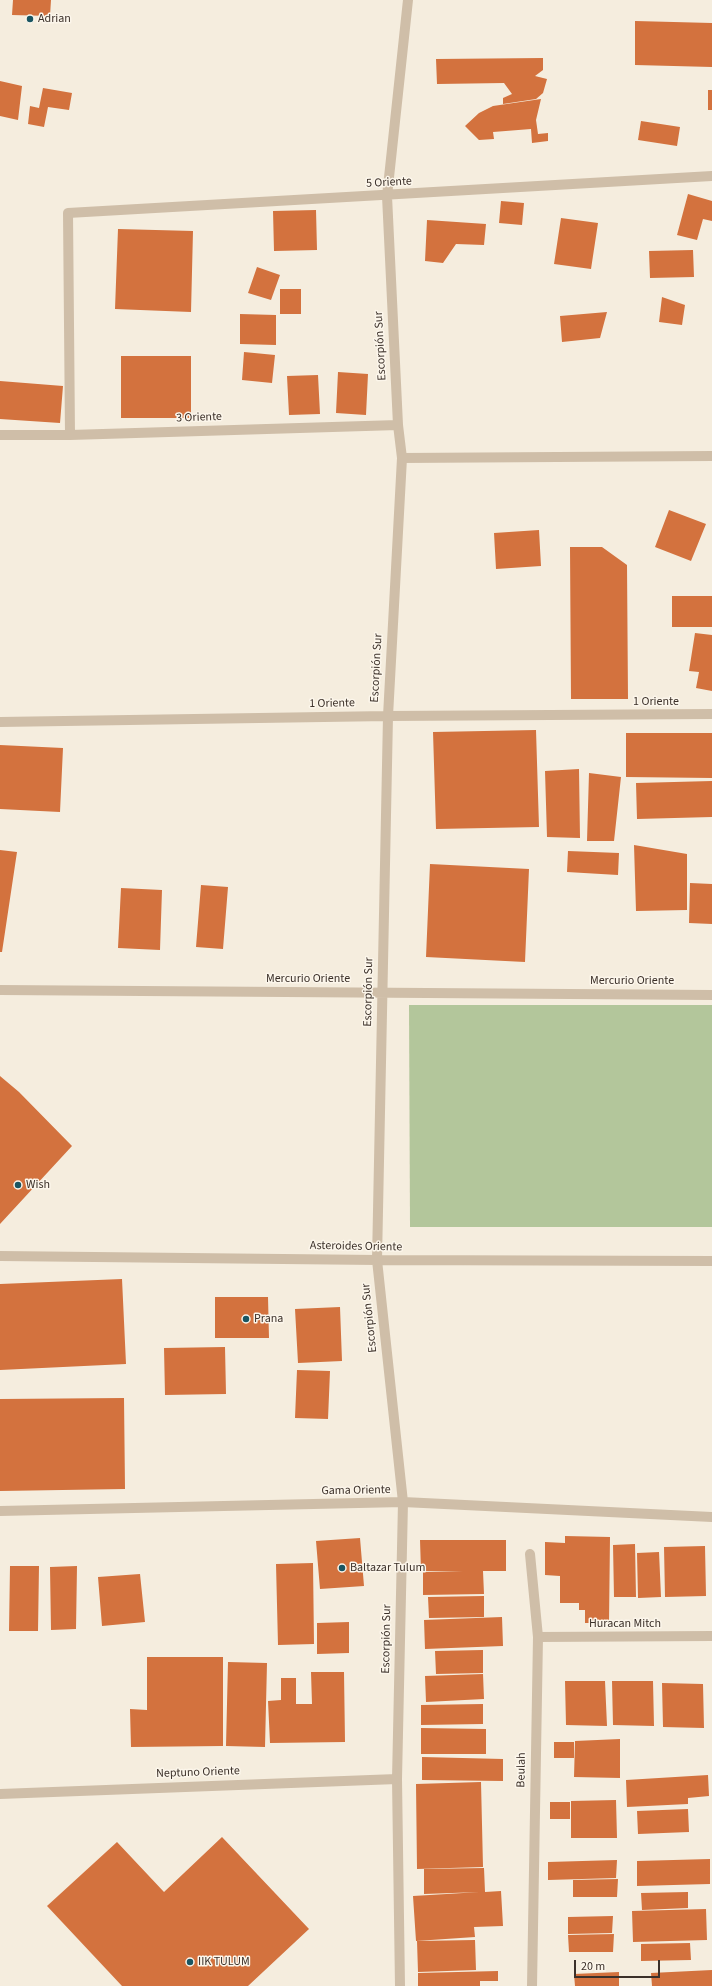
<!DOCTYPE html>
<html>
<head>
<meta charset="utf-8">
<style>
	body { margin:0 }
	#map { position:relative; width:712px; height:1986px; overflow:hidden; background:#f5edde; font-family:"Source Sans 3",sans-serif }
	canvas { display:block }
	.scale { position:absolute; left:574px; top:1960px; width:86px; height:18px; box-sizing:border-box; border:2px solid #3b3029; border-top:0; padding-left:5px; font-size:12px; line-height:14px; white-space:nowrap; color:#3b3029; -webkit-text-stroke:3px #fcf6eb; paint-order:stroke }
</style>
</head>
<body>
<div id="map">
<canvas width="712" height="1986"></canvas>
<div class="scale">20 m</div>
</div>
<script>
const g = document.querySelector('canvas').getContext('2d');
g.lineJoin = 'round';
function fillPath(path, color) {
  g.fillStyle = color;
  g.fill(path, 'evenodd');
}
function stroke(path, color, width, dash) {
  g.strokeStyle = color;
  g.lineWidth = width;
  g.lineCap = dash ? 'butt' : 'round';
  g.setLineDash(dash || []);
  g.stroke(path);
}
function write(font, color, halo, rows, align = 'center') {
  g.font = font + ' "Source Sans 3",sans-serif';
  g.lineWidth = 3;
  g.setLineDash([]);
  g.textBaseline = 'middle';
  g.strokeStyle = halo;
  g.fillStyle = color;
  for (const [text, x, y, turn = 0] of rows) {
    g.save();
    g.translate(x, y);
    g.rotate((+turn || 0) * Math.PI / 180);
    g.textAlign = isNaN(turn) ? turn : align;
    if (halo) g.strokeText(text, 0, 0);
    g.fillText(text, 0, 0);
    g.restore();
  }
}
fillPath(new Path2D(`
	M409,1005H712V1227H410Z`), '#b3c69b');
fillPath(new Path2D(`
	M13,0H51L50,16L12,15Z
	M635,21L712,23V67L635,65Z
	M543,58V70L535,76L547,79L543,93L536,99L503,104V98L512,94L504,83L437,84L436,59Z
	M0,81L22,86L18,120L0,116Z
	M43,88L72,93L69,110L48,107L44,127L28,124L30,106L39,108Z
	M708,90H712V110H708Z
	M541,99L536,120L538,134L548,133V141L532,143L531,129L493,132L494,139L479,140L465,126L479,113L493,106Z
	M641,121L680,127L677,146L638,140Z
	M688,194L712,201V221L703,219L697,240L677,235Z
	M501,201L524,203L522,225L499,223Z
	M316,210L317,250L274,251L273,211Z
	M561,218L598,223L591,269L554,264Z
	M427,220L486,224L484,245L456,244L443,263L425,261Z
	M118,229L193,231L191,312L115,309Z
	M693,250L694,277L650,278L649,251Z
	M257,267L280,275L271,300L248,293Z
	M280,289H301V314H280Z
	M662,297L685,305L682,325L659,322Z
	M607,312L600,338L562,342L560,316Z
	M240,314L276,315V345L240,344Z
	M244,352L275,355L272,383L242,380Z
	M121,356H191V418H121Z
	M338,372L368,374L366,415L336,413Z
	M318,375L320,414L289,415L287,376Z
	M0,381L63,386L60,423L0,419Z
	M669,510L706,524L691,561L655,547Z
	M539,530L541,566L496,569L494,533Z
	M570,547H602L627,565L628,699H571Z
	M672,596H712V627H672Z
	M695,633L712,635V691L696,688L699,672L689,671Z
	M536,730L539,827L436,829L433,732Z
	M626,733H712V778L626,777Z
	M0,745L63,748L60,812L0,809Z
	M579,769L580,838L547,837L545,771Z
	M589,773L621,777L614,841H587Z
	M712,781V817L637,819L636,783Z
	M634,845L687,854V910L636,911Z
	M0,850L17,852L2,952H0Z
	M568,851L619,853L618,875L567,872Z
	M430,864L529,869L525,962L426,957Z
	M690,883L712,884V924L689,923Z
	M201,885L228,887L223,949L196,947Z
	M121,888L162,890L160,950L118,948Z
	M0,1076L19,1092L72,1146L0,1224Z
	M122,1279L126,1364L0,1370V1284Z
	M215,1297H268L269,1338H215Z
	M340,1307L342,1361L298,1363L295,1309Z
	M225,1347L226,1394L165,1395L164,1348Z
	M297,1370L330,1371L328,1419L295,1418Z
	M124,1398L125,1489L0,1491V1399Z
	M565,1536L610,1537L609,1623H585V1610H579V1603H560V1576L545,1575V1542L565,1543Z
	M360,1538L364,1586L320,1589L316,1541Z
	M420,1540H506V1571H483L484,1594L423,1595V1572L463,1571H421Z
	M635,1544L636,1597H614L613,1545Z
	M705,1546L706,1596L665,1597L664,1547Z
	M659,1552L661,1597L638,1598L637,1553Z
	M313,1563L314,1644L278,1645L276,1564Z
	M10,1566H39L38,1631H9Z
	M77,1566L76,1629L51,1630L50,1567Z
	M140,1574L145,1622L102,1626L98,1577Z
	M484,1596V1617L429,1618L428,1597Z
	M502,1617L503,1646L425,1649L424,1620Z
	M349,1622V1653L317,1654V1623Z
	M483,1650V1673L436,1674L435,1651Z
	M147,1657H223V1746L131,1747L130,1709L147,1710Z
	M228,1662L267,1663L265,1747L226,1746Z
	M311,1672H344L345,1742L270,1743L268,1701L281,1700V1678H296V1704H312Z
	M483,1674L484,1699L426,1702L425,1676Z
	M565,1681H605L607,1726L566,1725Z
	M612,1681H653L654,1726L613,1725Z
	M662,1683L703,1684L704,1728L663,1727Z
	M483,1704V1724L421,1725V1705Z
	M421,1728L486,1729V1754H421Z
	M620,1739V1778L574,1777L575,1741Z
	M554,1742H574V1758H554Z
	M422,1757L503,1759V1781L422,1780Z
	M708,1775L709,1796L688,1798V1804L627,1807L626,1780Z
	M481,1782L483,1867L417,1869L416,1784Z
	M616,1800L617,1838H571V1801Z
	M550,1802H570V1819H550Z
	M688,1809L689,1832L638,1834L637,1811Z
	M222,1837L309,1929L248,1986H122L47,1906L117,1842L164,1892Z
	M710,1859V1884L637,1886V1861Z
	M617,1860L616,1878L548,1880V1862Z
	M484,1868L485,1892L501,1891L503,1926L474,1927L475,1937L416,1941L413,1896L480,1892L424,1894V1869Z
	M618,1879L617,1897H573V1880Z
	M688,1892V1908L642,1910L641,1893Z
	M706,1909L707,1940L633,1942L632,1911Z
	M613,1916L612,1933L568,1934V1917Z
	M614,1934L613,1952H569L568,1935Z
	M475,1940L476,1970L418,1972L417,1941Z
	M690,1943L691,1960L641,1961V1944Z
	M712,1970V1986H652L651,1973Z
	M498,1971V1981H480V1986H418V1973Z
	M619,1972V1986H575L574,1974Z`), '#d3723e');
stroke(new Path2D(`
	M0,435H70L398,425
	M70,435L68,213L712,176
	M402,458L712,456
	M0,722L388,716L712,714
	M0,990L712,995
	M0,1256L377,1260L712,1261
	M0,1511L403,1502L712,1517
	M530,1554L538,1637L532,1986
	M538,1637L712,1636
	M0,1794L397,1779
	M400,1986L397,1779L403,1502L377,1260L388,716L402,458L398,425L387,196L408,0`), '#cfbea8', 10);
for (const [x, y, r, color] of [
	[30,19,4,"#195562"],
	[18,1185,4,"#195562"],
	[246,1319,4,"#195562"],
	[342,1568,4,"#195562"],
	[190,1962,4,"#195562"]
]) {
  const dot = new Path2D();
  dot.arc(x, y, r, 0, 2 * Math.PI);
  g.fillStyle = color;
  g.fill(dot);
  stroke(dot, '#fcf6eb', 1.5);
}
write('12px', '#3b3029', '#fcf6eb', [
	["Adrian",38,19],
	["Wish",26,1185],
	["Prana",254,1319],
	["Baltazar Tulum",350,1568],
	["IIK TULUM",198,1962]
], 'left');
write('12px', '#3b3029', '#fcf6eb', [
	["5 Oriente",389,183,-3],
	["Escorpión Sur",381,346,-93],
	["3 Oriente",199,418,-2],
	["Escorpión Sur",377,668,-87],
	["1 Oriente",656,702],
	["1 Oriente",332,704,-1],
	["Mercurio Oriente",308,979],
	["Mercurio Oriente",632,981],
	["Escorpión Sur",369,992,-89],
	["Asteroides Oriente",356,1247,1],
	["Escorpión Sur",370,1318,-96],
	["Gama Oriente",356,1491,-1],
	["Huracan Mitch",625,1624],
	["Escorpión Sur",387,1639,-89],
	["Beulah",522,1770,-89],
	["Neptuno Oriente",198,1773,-2]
]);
</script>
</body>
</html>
